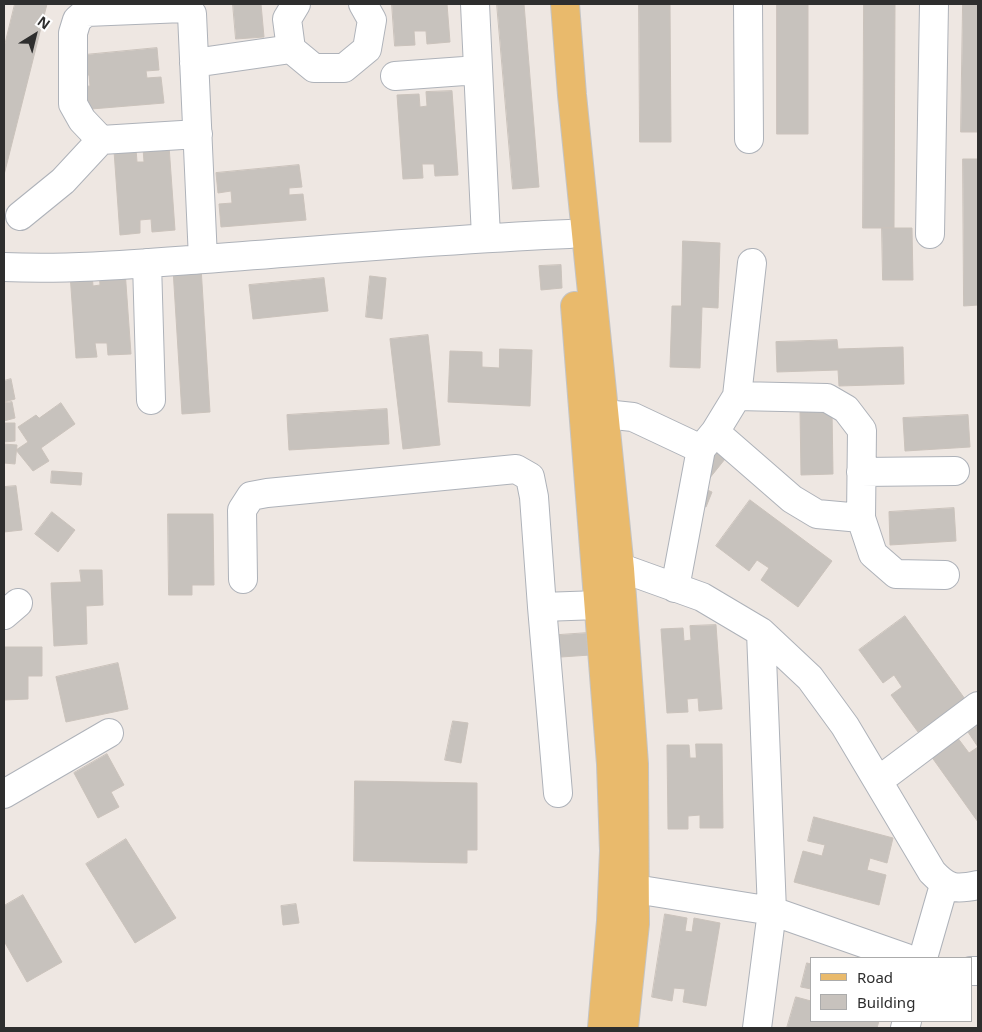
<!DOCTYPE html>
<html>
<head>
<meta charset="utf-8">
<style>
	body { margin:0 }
	#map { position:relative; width:982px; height:1032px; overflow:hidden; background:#eee7e2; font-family:"Noto Sans",sans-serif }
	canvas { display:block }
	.frame { position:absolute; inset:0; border:5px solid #2e2e2e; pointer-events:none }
	.legend { position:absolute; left:810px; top:957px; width:162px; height:65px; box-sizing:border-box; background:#fff; border:1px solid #ababab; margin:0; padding:6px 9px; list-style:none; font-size:15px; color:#2e2e2e }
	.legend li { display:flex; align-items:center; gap:10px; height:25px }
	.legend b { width:25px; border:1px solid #ababab }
	.north { position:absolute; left:10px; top:10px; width:50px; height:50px; -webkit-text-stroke:4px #fff; paint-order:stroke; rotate:36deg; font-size:14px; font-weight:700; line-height:20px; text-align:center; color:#2e2e2e }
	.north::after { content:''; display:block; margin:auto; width:18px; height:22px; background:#2e2e2e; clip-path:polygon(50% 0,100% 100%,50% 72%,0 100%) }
</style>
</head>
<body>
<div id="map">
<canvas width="982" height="1032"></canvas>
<div class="frame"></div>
<ul class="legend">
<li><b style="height:6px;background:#e9ba6c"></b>Road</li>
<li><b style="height:14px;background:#c7c2bd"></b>Building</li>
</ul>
<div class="north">N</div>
</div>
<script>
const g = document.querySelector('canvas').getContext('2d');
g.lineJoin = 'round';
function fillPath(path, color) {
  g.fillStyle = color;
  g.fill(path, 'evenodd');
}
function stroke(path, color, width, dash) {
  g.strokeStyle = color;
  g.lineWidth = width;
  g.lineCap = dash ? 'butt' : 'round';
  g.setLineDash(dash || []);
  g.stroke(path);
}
const building = new Path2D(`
	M15,4H47L4,175V48Z
	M233,4H261L264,37L236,39Z
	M392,4H447L450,42L427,44L426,31H414L415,45L395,46Z
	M497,4H524L539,187L513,189Z
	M639,4H670L671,142H640Z
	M777,4H808V134H777Z
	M864,4H895L894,228H863Z
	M963,4H978V132H961Z
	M157,48L159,70L146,71L147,78L161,77L164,103L79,110L77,87L90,86L89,75L76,76L74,56Z
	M452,91L458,175L435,176L434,164H422L423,178L403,179L397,95L419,94L420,107L427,106L426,92Z
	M169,146L175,230L152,232L151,219L140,220V233L120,235L114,151L136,149L137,162H144L143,148Z
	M963,159H978V305L964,306Z
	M299,165L302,187L289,188V195L303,194L306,220L221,227L219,204L232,203L231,191L218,193L216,173Z
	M882,228H912L913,280H883Z
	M683,241L720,243L718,308L702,307L700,368L670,367L672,306H681Z
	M561,265L562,288L541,290L539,266Z
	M201,267L210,412L182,414L173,269Z
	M125,270L131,354L108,355L107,343H95L97,357L76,358L70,274L92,273L93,286L100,285L99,271Z
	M370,276L386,278L382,319L366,317Z
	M324,278L328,311L253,319L249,285Z
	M428,335L440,445L403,449L390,339Z
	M837,340L838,349L903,347L904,384L839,386L838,370L777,372L776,342Z
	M500,349L532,350L530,406L448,402L450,351L482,352V367L499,368Z
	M11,379L15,399L4,402V381Z
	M12,402L15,418L4,421V403Z
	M61,403L75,424L41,448L49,461L33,471L16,450L28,442L18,427L36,415L39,418Z
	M387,409L389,444L289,450L287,415Z
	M832,409L833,474L801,475L800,410Z
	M968,415L970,447L905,451L903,418Z
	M4,423H15V441L4,442Z
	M4,444L17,445L15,464L4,463Z
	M713,450L725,459L709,479Z
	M52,471L82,473L81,485L51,483Z
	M16,486L22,530L4,532V487Z
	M705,489L712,492L706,507L699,504Z
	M750,500L832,561L798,607L761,580L769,568L757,560L749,571L716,546Z
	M954,508L956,541L890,545L889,512Z
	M52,512L75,530L58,552L35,534Z
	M168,514H213L214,585H192V595H169Z
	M80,570H102L103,605L86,606L87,644L54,646L51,583L81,582Z
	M905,616L965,699L918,732L891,695L902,687L894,675L883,683L859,650Z
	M716,625L722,709L699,711L698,698L687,699L688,712L667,713L661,629L683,628L684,641L691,640L690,626Z
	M588,633L590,655L561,657L559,635Z
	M4,647H42V676H28V699L4,700Z
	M118,663L128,709L66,722L56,677Z
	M453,721L468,723L461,763L445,760Z
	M978,725V822L931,756L957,737L969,753L978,747L968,732Z
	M696,744H722L723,828H700V815L688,816V829H668L667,745H689L690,758H696Z
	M107,754L124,785L111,792L119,807L98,818L74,773Z
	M355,781L477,783V850H467V863L354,861Z
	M814,817L893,838L887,863L870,858L867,870L886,875L879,905L794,882L803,851L822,856L825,845L808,841Z
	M126,839L176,918L135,943L86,864Z
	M23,895L62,962L27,982L4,941V906Z
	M296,904L299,923L283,925L281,906Z
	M665,914L687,918L685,931L692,932L694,918L720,923L706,1006L683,1002L685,989L674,988L672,1001L652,997Z
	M807,963L811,964V989L801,987Z
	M796,997L811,1001V1021H879L877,1028H787Z`);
fillPath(building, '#c7c2bd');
stroke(building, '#cac2bb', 1);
const minor = new Path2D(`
	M296,4L287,19L291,49L314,68H344L367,49L372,20L363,4
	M475,4L486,237
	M748,4L749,139
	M194,63L291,49
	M395,76L478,70
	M101,140L82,120L73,104V33L77,20L86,12L184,8L192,14L203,259
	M20,216L63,181L101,140L198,134
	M930,234L934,4
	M147,263L151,400
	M4,267C70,270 137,264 204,259C325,250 447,239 569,234
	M737,396L827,398L846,409L862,430L861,518L873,554L896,574L945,575
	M605,414L633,417L701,449
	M715,432L792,499L817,514L861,518
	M861,472L955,471
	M599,560L702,597L761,632L810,678L845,726L932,872C948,889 955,890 978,885
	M243,579L242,510L251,496L267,493L516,469L530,477L534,497L542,607
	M675,588L701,449L715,432L737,396L752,263
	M4,615L18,603
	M878,781L978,706
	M558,793L542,607L599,605
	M4,794L109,733
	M635,889L772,911L906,958
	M923,958L944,885
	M971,971H978
	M757,1028L772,911L761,632
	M905,1028L907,1021`);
const major = new Path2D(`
	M565,4L572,95L620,569L634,764L635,924L624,1028
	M575,306L611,764L614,851L611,921L602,1028`);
stroke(minor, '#aeb2b9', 30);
stroke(major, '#c4c4c4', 30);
stroke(minor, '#fff', 28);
stroke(major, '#e9ba6c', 28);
</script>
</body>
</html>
